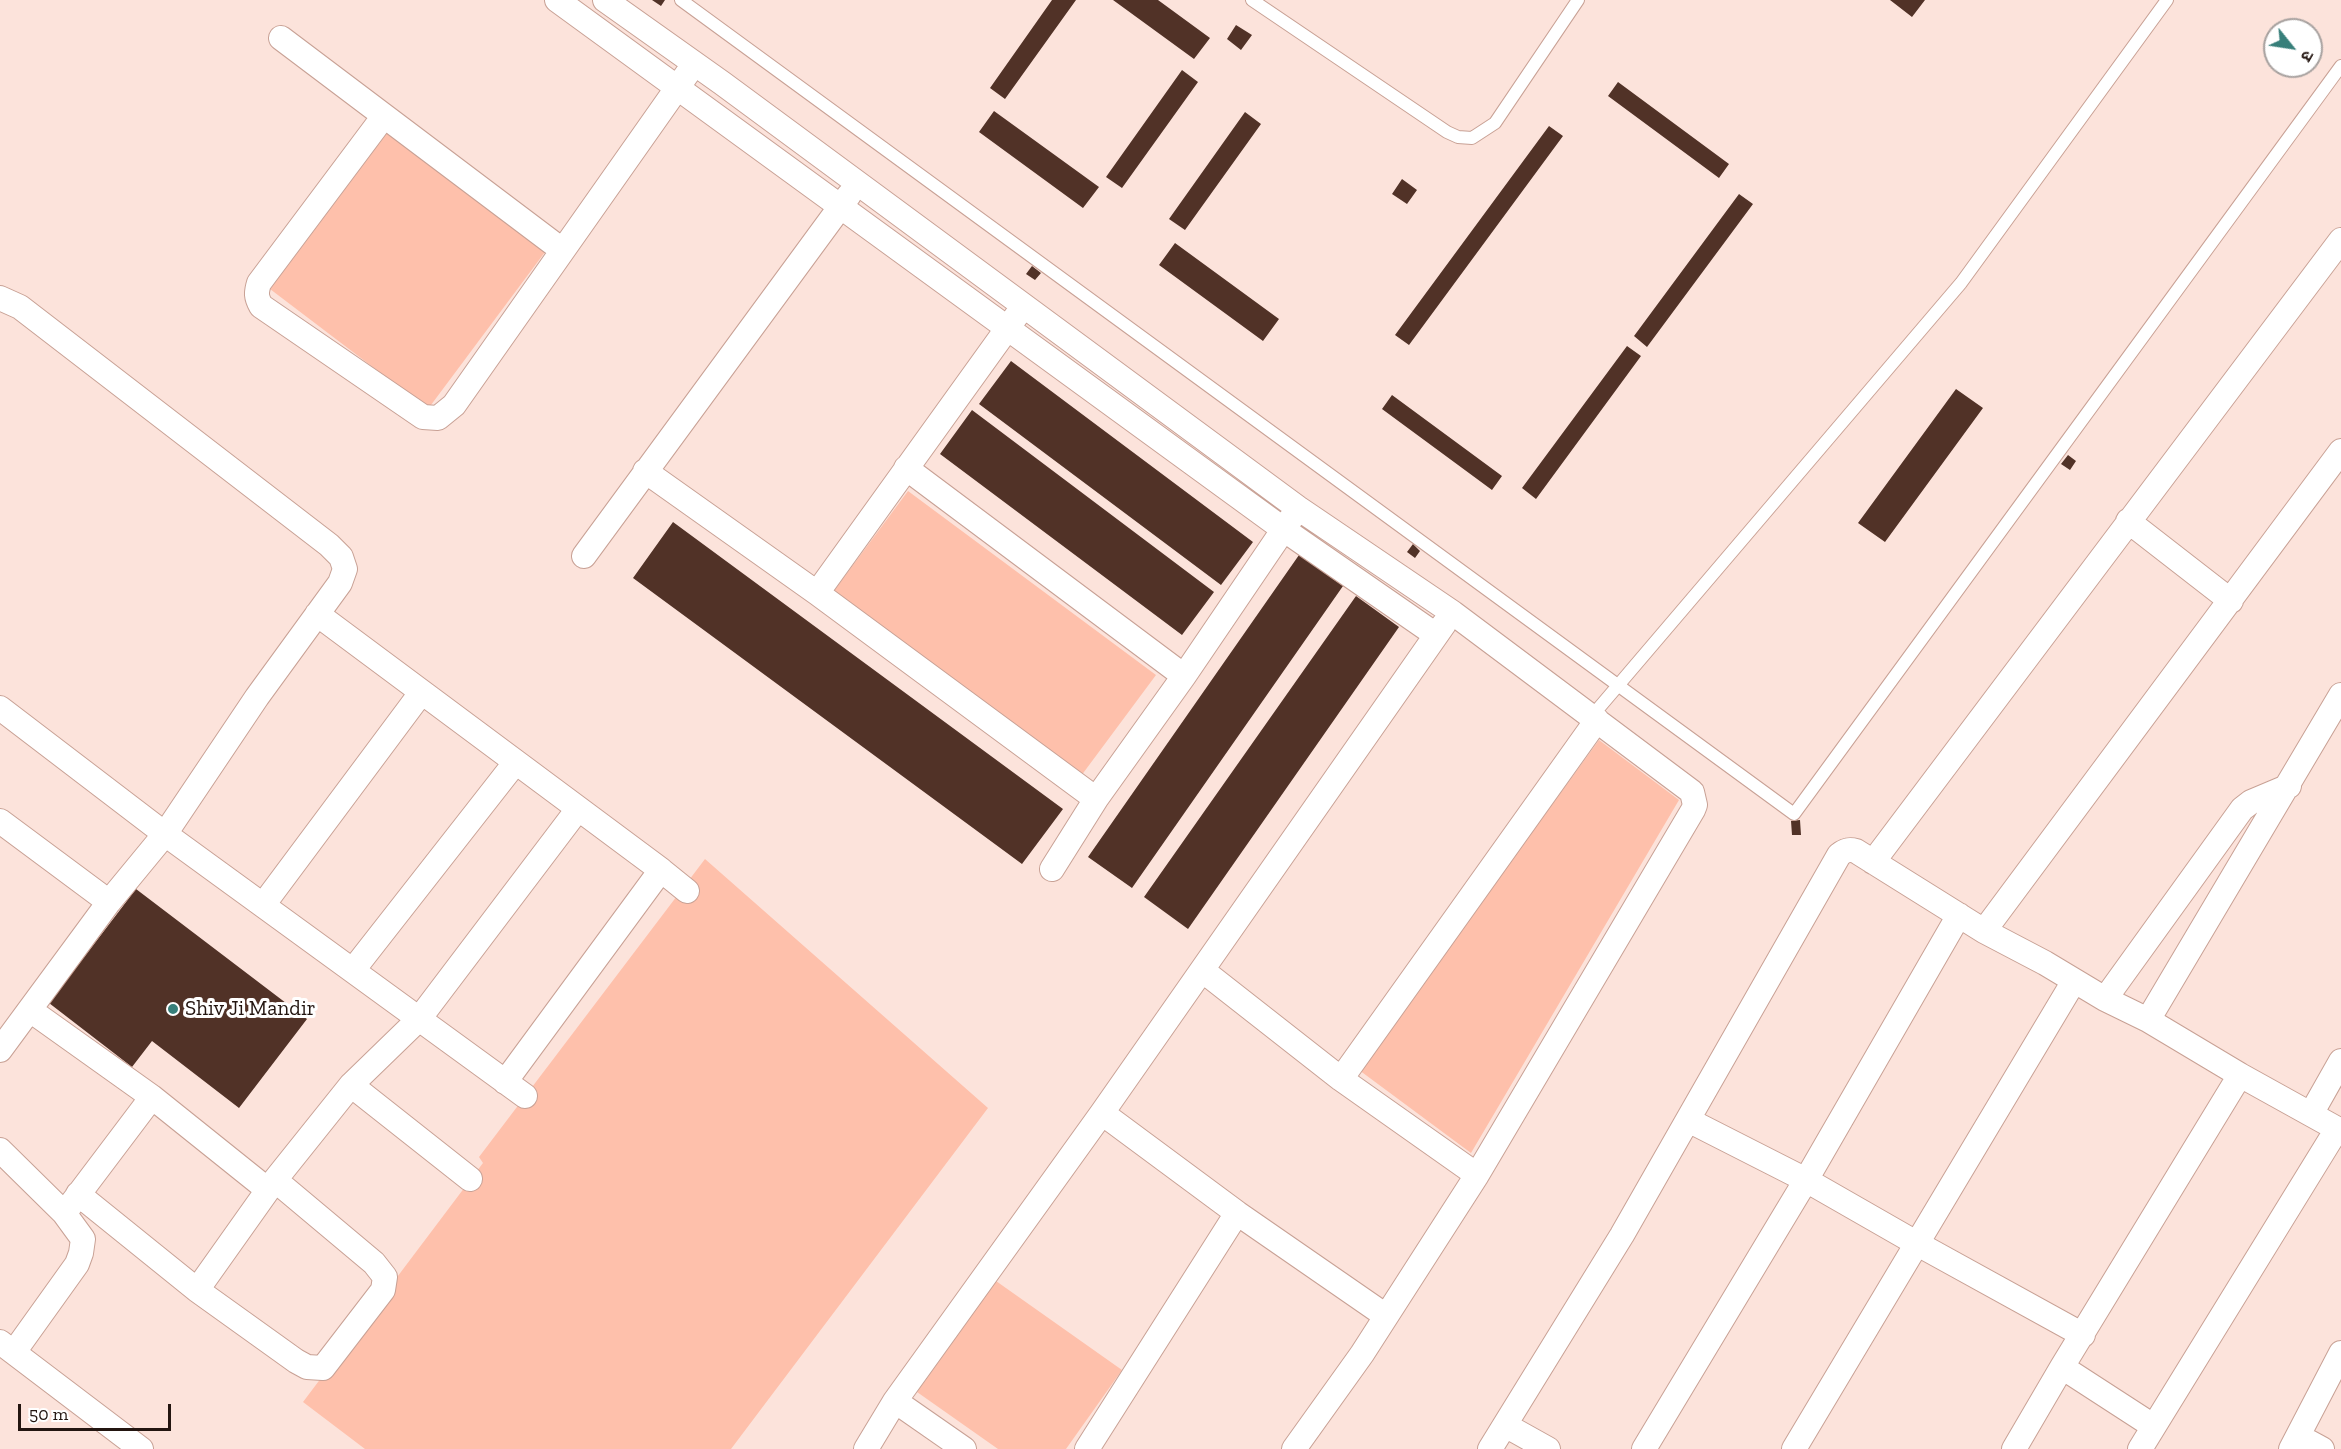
<!DOCTYPE html>
<html>
<head>
<meta charset="utf-8">
<style>
	body { margin:0 }
	#map { position:relative; width:2341px; height:1449px; overflow:hidden; background:#fce3db; font-family:"Zilla Slab","Noto Sans Devanagari",serif }
	canvas { display:block }
	.north { position:absolute; left:2263px; top:18px; width:60px; height:60px; box-sizing:border-box; background:#fff; border:2px solid #a7a19f; border-radius:50%; rotate:120deg; font-size:16px; font-weight:700; line-height:24px; text-align:center; color:#231510 }
	.north::after { content:''; display:block; margin:auto; width:21px; height:27px; background:#377f7a; clip-path:polygon(50% 0,100% 100%,50% 72%,0 100%) }
	.scale { position:absolute; left:18px; top:1404px; width:153px; height:27px; box-sizing:border-box; border:3px solid #231510; border-top:0; padding-left:8px; font-size:18px; line-height:21px; white-space:nowrap; color:#231510; -webkit-text-stroke:4px #fff; paint-order:stroke }
</style>
</head>
<body>
<div id="map">
<canvas width="2341" height="1449"></canvas>
<div class="north">उ</div>
<div class="scale">50 m</div>
</div>
<script>
const g = document.querySelector('canvas').getContext('2d');
g.lineJoin = 'round';
function fillPath(path, color) {
  g.fillStyle = color;
  g.fill(path, 'evenodd');
}
function stroke(path, color, width, dash) {
  g.strokeStyle = color;
  g.lineWidth = width;
  g.lineCap = dash ? 'butt' : 'round';
  g.setLineDash(dash || []);
  g.stroke(path);
}
function write(font, color, halo, rows, align = 'center') {
  g.font = font + ' "Zilla Slab",serif';
  g.lineWidth = 6;
  g.setLineDash([]);
  g.textBaseline = 'middle';
  g.strokeStyle = halo;
  g.fillStyle = color;
  for (const [text, x, y, turn = 0] of rows) {
    g.save();
    g.translate(x, y);
    g.rotate((+turn || 0) * Math.PI / 180);
    g.textAlign = isNaN(turn) ? turn : align;
    if (halo) g.strokeText(text, 0, 0);
    g.fillText(text, 0, 0);
    g.restore();
  }
}
fillPath(new Path2D(`
	M387,133L545,252L428,409L270,289Z
	M908,491L1156,675L1081,776L833,592Z
	M1599,740L1679,800L1471,1153L1359,1070Z
	M705,859L988,1108L731,1449H365L303,1402L483,1163L479,1157Z
	M996,1281L1122,1370L1066,1449H998L917,1392Z`), '#fec0ab');
fillPath(new Path2D(`
	M652,0H665L661,6Z
	M1052,0H1076L1005,99L990,88Z
	M1113,0H1158L1210,38L1194,59Z
	M1890,0H1925L1912,17Z
	M1236,25L1252,35L1241,50L1227,39Z
	M1182,70L1198,82L1122,188L1106,177Z
	M1618,82L1729,164L1719,178L1608,96Z
	M994,111L1099,187L1083,208L979,132Z
	M1245,112L1261,124L1185,230L1169,219Z
	M1549,126L1563,136L1409,345L1395,335Z
	M1402,179L1417,190L1407,204L1392,194Z
	M1739,194L1753,204L1647,347L1634,336Z
	M1175,243L1279,319L1263,341L1159,265Z
	M1032,266L1041,273L1035,280L1026,274Z
	M1627,346L1641,356L1536,499L1522,488Z
	M1011,361L1253,542L1221,585L979,404Z
	M1956,389L1983,408L1885,542L1858,523Z
	M1392,395L1502,476L1492,490L1382,409Z
	M972,410L1214,592L1182,635L940,454Z
	M2068,455L2076,461L2070,470L2061,464Z
	M673,522L1063,809L1022,864L633,578Z
	M1413,544L1420,551L1415,558L1407,552Z
	M1299,555L1343,586L1132,888L1088,857Z
	M1356,596L1399,627L1188,929L1144,897Z
	M1800,820L1801,835H1792L1791,821Z
	M136,889L307,1019L239,1108L152,1041L132,1067L49,1003Z`), '#513227');
const service = new Path2D(`
	M681,0L1794,814L2341,66
	M1252,0L1447,132L1458,137L1472,138L1495,123L1578,0
	M1592,716L1961,283L2167,0`);
const minor = new Path2D(`
	M557,0L1283,529L1436,635
	M605,0L722,83L1298,508L1453,613L1692,792L1695,805L1693,810L1477,1175L1362,1354L1294,1449
	M281,38L562,250
	M384,116L259,283C256,293 256,297 261,306L423,417L438,418L454,405L687,74
	M0,298L20,307L329,545L341,557L345,569L340,583L257,697L165,834L109,902L0,1050
	M906,468L1184,676
	M645,471L817,593L1096,799
	M2128,521L2231,601
	M584,556L849,195
	M817,593L1017,315
	M317,614L661,870L505,1082
	M0,708L165,834L525,1096
	M0,821L109,902
	M1873,862L2341,240
	M1052,869L1096,799L1184,676L1292,517
	M661,870L687,891
	M263,905L421,693
	M1984,931L2341,451
	M353,970L515,763
	M1202,970L1341,1079L1477,1175
	M2105,999L2242,809L2251,802L2289,786
	M30,1010L152,1097L268,1190
	M2148,1020L2341,695
	M1341,1079L1597,720
	M351,1085L470,1179
	M1102,1113L1237,1213L1386,1316
	M2311,1114L2341,1061
	M1688,1120L1806,1180L1916,1243L2083,1335
	M0,1150L64,1213L83,1239L81,1253L77,1264L14,1352
	M78,1194L197,1290L296,1361L307,1367L323,1368L383,1290L385,1277L374,1263L275,1180
	M69,1207L152,1097
	M197,1290L275,1180L351,1085L419,1019L578,809
	M0,1342L141,1449
	M2062,1367L2153,1426
	M895,1401L964,1449
	M1505,1425L1548,1449
	M2298,1436L2322,1449
	M866,1449L895,1401L1102,1113L1444,624
	M1087,1449L1237,1213
	M1490,1449L1622,1235L1839,855C1845,850 1849,849 1856,851L1984,931L2045,963L2105,999L2148,1020L2240,1075L2341,1131
	M1644,1449L1806,1180L1959,915
	M1794,1449L2074,981
	M2014,1449L2062,1367L2240,1075
	M2140,1449L2337,1129
	M2291,1449L2341,1353`);
stroke(service, '#c8a195', 14);
stroke(minor, '#c8a195', 26);
stroke(service, '#fff', 12);
stroke(minor, '#fff', 24);
for (const [x, y, r, color] of [
	[173,1009,6,"#377f7a"]
]) {
  const dot = new Path2D();
  dot.arc(x, y, r, 0, 2 * Math.PI);
  g.fillStyle = color;
  g.fill(dot);
  stroke(dot, '#fff', 2);
}
write('21px', '#231510', '#fff', [
	["Shiv Ji Mandir",185,1009]
], 'left');
</script>
</body>
</html>
